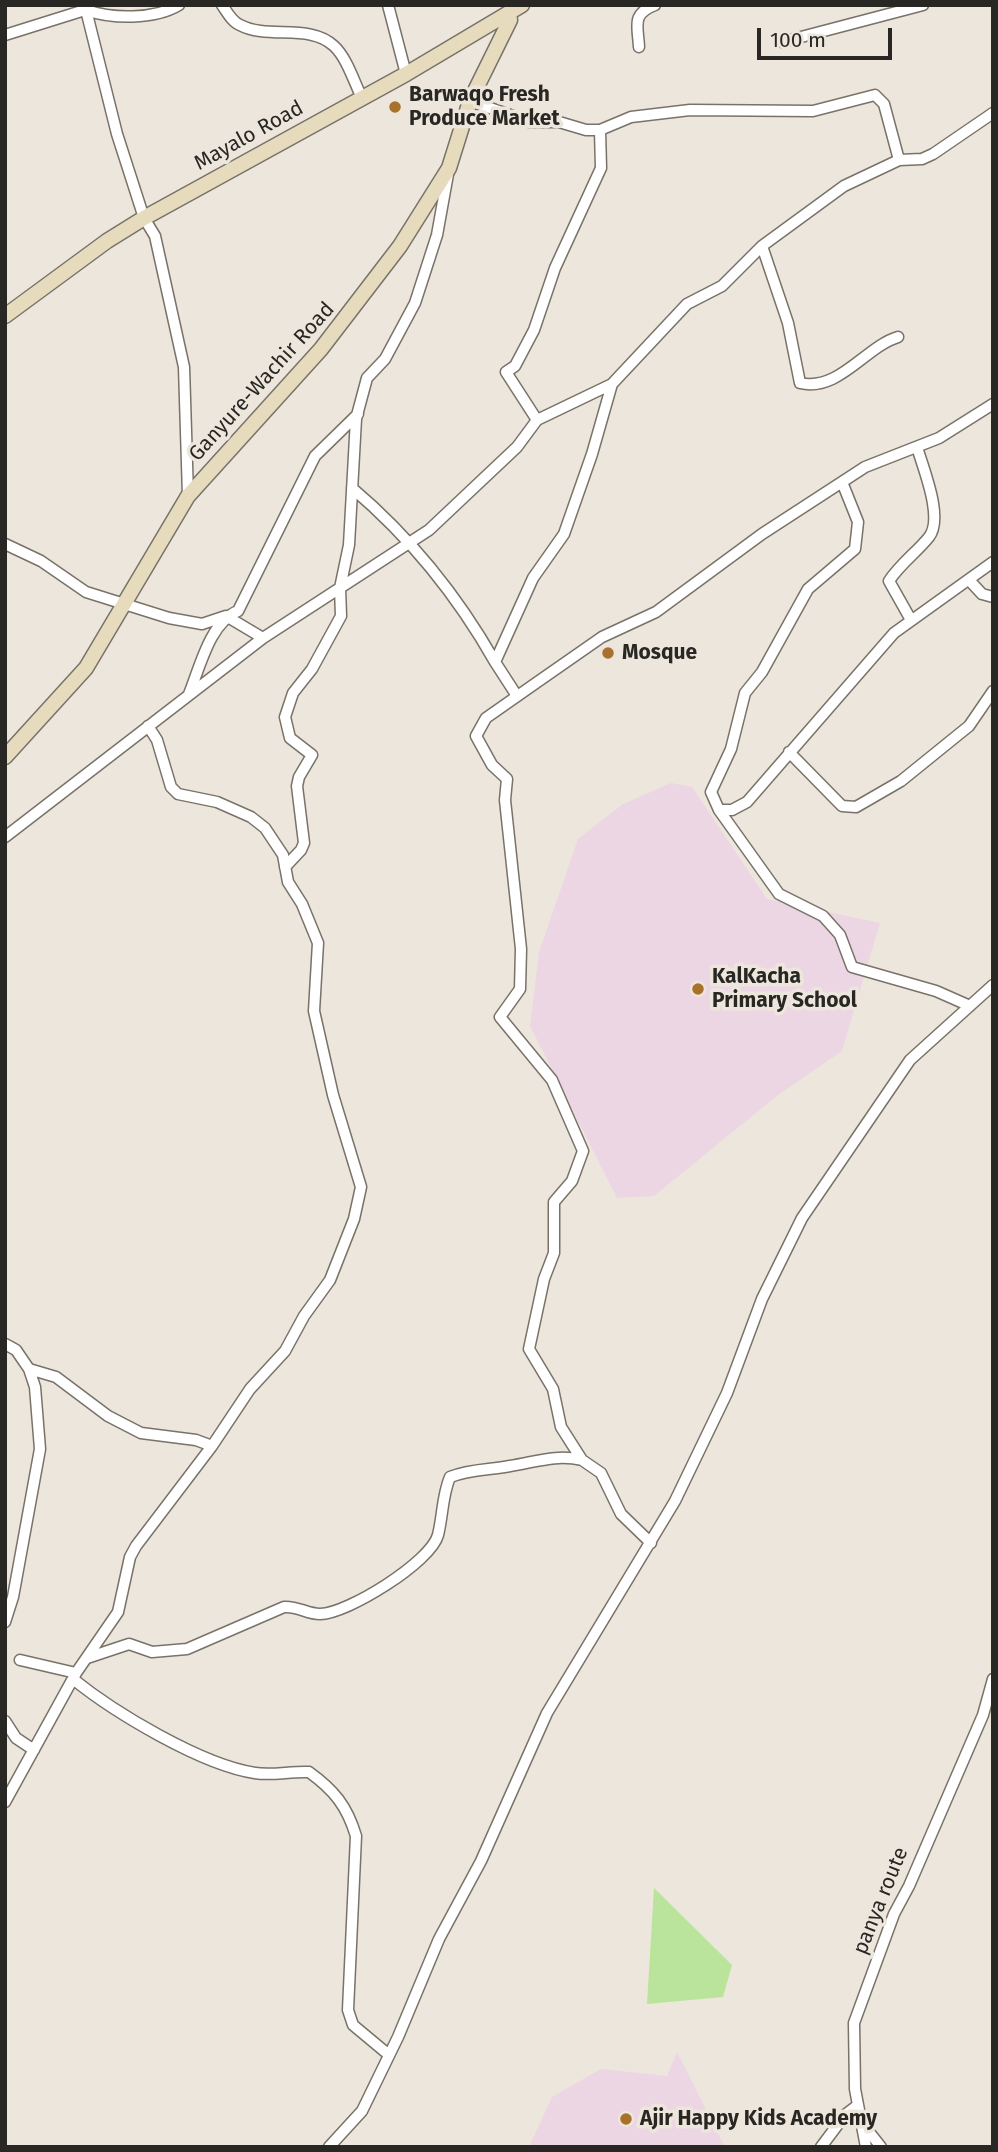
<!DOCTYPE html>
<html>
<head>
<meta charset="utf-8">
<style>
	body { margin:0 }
	#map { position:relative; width:998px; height:2152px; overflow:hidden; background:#ede6dc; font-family:"Fira Sans",sans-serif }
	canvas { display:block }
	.frame { position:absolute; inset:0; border:7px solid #292723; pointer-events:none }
	.scale { position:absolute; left:757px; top:28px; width:135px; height:32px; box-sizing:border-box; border:4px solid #292723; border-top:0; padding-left:9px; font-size:21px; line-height:24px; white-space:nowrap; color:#292723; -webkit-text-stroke:5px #ede6dc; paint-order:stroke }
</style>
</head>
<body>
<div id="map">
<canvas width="998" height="2152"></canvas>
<div class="frame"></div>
<div class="scale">100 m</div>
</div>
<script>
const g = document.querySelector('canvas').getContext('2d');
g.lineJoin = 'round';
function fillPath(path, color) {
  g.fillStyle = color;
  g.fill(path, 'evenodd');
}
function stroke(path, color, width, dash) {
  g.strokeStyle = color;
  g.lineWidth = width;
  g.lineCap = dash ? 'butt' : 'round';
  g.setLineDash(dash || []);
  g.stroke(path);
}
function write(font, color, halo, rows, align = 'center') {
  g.font = font + ' "Fira Sans",sans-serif';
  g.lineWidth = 7;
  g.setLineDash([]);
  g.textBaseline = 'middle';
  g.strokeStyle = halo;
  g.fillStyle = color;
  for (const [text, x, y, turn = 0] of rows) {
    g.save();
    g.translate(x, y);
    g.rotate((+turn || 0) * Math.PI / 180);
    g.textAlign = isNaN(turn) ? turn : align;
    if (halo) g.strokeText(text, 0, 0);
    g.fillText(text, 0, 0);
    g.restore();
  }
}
fillPath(new Path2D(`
	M671,783L692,787L767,899L880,923L842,1051L778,1095L654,1196L617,1198L530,1026L539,952L578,839L623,804Z
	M677,2052L725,2147H529L552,2097L601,2069L667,2076Z`), '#edd6e3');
fillPath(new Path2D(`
	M654,1888L732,1965L723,1997L647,2004Z`), '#bae39c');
const street = new Path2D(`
	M179,5C154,20 112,19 86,10L117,134L144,218L155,236L184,367L188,496
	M222,5C227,12 232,22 240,25C268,40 310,23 334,46C347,58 354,82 362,98
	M388,5L406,74
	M5,35L88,9V5
	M782,42L923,5
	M639,47C638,26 631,14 655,5
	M470,101L530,122H559L586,130H600L631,117L690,110L813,111L875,95L884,104L899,160
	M762,246L788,323L800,383C839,392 865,347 898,337
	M537,420L506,372L515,366L534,330L555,268L601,168L600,130
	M842,482L858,522L855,549L808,589L762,672L745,693L731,749L711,792L719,810L779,894L823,916L840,935L852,967L936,991L970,1006
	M352,488C411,538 457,595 495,662
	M5,544L41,561L86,592L169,618L202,624L226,616L263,638
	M969,580L982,594L993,597
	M911,620L889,581C900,564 917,552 929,537C944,518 923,468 917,447
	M189,694C200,667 210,622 238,611L315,456L358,414
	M517,696L495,662L533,578L564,534L592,454L612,384
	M789,752L842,806L856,807L901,781L969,726L993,691
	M719,810H732L747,802L894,633L993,562
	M5,837L263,638L429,530L517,447L537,420L612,384L687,304L722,286L762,246L844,186L899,160L922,159L933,154L993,113
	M285,867L301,850L304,843L297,786L299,777L312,755L290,738L285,717L293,693L312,669L341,616L340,588L349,545L356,419L367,378L385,359L415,303L437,235L448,174
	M5,1344L16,1350L29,1369L56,1377L108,1416L141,1433L196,1440L212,1446
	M651,1543L621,1514L601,1473L582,1460L561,1427L553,1389L529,1349L544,1279L554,1253V1202L572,1181L583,1151L552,1080L500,1017L520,989L521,949L505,800L507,779L492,765L476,736L486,718L536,683L602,637L656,612L762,534L842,482L865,467L939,438L993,404
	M5,1622L13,1597L40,1449L35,1387L29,1369
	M87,1658L129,1644L152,1652L187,1649L284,1607C298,1606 307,1614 320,1614C347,1614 431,1562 438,1535C443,1515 442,1496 450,1477C470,1469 489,1470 510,1466C536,1462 556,1454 582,1460
	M20,1660L76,1673
	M73,1679C115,1713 202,1765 255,1773C272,1776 291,1771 309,1772C334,1790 347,1806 356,1836L348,2010L353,2025L389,2055
	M5,1721L16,1738L34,1750
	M5,1802L76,1673L118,1612L130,1557L136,1546L212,1446L250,1389L285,1351L304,1316L330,1280L354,1219L361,1187L333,1095L314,1011L318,943L302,904L288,882L283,855L265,828L251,817L217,802L178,794L171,787L157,740L148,726
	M862,2123L881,2147
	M329,2147L362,2111L398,2037L439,1939L481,1861L547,1713L675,1501L727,1393L762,1299L802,1218L910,1060L993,985
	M821,2147L845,2115L858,2105
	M866,2147L855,2089L854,2023L894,1914L909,1886L983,1715L993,1679`);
const secondary = new Path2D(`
	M5,316L107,241L144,218L406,74L522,5
	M5,757L86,668L188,496L321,349L400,246L449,168L470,101L510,20L509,13`);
stroke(street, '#787269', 13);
stroke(secondary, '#787269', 17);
stroke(street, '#fff', 10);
stroke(secondary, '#e7dbbe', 14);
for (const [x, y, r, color] of [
	[395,107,7,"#a8722d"],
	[608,653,7,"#a8722d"],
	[698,989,7,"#a8722d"],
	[626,2119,7,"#a8722d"]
]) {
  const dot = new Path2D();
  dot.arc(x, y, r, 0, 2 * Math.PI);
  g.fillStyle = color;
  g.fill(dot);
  stroke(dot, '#ede6dc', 2.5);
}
write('bold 21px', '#292723', '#ede6dc', [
	["Barwaqo Fresh",409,95],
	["Produce Market",409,119],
	["Mosque",622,653],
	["KalKacha",712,977],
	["Primary School",712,1001],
	["Ajir Happy Kids Academy",640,2119]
], 'left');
write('21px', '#292723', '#ede6dc', [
	["Mayalo Road",249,136,-29],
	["Ganyure-Wachir Road",262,382,-48],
	["panya route",881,1901,-68]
]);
</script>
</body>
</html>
